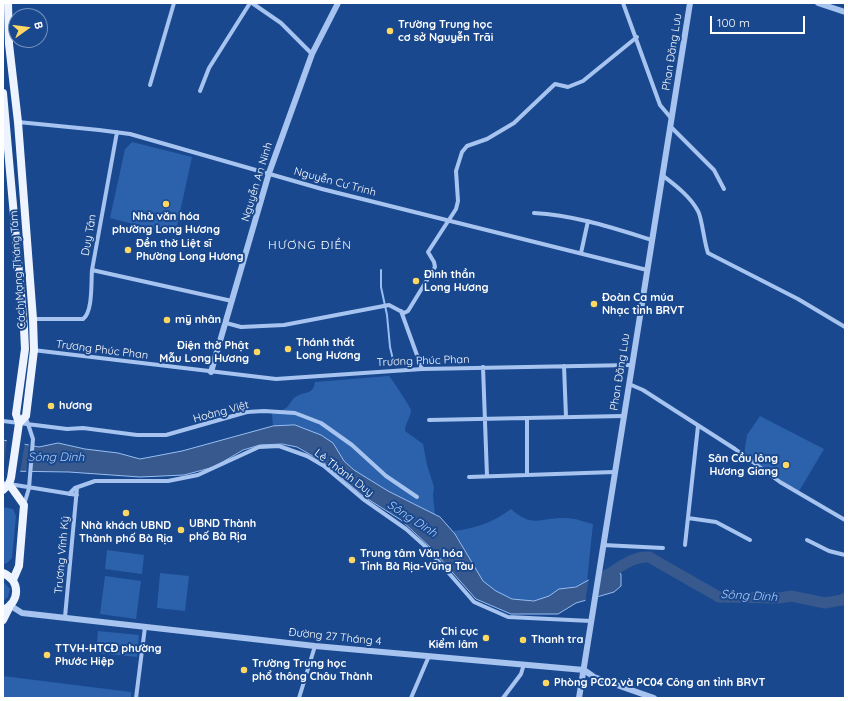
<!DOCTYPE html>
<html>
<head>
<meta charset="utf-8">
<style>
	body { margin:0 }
	#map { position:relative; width:848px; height:701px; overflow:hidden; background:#19488e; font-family:Quicksand,sans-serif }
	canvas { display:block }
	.frame { position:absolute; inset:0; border:4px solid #fff; pointer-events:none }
	.north { position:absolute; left:8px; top:8px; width:40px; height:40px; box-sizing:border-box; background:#19488e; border:1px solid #7591bb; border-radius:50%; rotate:76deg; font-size:11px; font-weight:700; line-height:16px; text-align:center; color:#fff }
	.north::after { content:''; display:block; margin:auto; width:14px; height:18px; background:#ffd863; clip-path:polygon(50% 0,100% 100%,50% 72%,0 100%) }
	.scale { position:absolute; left:710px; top:16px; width:95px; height:18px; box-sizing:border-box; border:2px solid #fff; border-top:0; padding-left:5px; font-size:12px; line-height:14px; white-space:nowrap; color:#fff; -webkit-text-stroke:3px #19488e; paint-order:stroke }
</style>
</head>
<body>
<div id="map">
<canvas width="848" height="701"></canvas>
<div class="frame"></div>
<div class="north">B</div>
<div class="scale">100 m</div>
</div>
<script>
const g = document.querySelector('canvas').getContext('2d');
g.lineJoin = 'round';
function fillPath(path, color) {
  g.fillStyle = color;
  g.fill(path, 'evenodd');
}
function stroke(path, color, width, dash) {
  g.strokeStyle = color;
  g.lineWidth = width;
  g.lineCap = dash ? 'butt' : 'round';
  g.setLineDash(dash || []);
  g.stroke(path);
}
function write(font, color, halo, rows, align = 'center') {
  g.font = font + ' Quicksand,sans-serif';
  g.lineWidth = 4;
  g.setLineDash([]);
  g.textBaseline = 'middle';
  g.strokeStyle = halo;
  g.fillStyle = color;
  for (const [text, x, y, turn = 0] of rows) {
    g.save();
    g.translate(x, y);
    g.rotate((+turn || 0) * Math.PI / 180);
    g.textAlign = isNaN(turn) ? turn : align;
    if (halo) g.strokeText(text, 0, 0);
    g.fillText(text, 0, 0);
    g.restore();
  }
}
fillPath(new Path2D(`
	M132,142L192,157L175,235L110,218L125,149Z
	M389,376C392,379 411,408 411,410C411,417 405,423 405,431L423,444L427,465L434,487L433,495L435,515L388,491L354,470L344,461L338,451L295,425L273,426L272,414C276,410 282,411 286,408C290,405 292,398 297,396C306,391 313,395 315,382Z
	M760,416L824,449L798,493L744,454L747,435Z
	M3,507L13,509L16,516L12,558L7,563L3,564Z
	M511,509C533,529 541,517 566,518C575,518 584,522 593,524L587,581C574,589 573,586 561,589C556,590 552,595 548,597C526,606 499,598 483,581C470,567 465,545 453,531C474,529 494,522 511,509Z
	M107,550L144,555L142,574L105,569Z
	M160,573L189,576L185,611L157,608Z
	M105,576L141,581L136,619L100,614Z
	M3,581L10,589L8,597L3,601Z
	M98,631L139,635L137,657L96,653Z
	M3,676L131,692V698H3Z`), '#2c61ac');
const water = new Path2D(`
	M295,425L321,435L333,443L344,461L354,470L388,491L440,517L455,534L483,581L496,591L512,599L534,601L549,596L559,589L576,587L610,568L621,574V586L614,592L576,603L558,614H511L476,599L430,547L401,520L363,496L323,462L297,447L282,444L260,445L243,450L214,467L184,475L140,477L69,472L3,471V440L39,447L58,443L85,449L118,453L140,459L182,451L273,426Z`);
fillPath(water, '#37598d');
stroke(water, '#98bef1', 1);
fillPath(new Path2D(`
	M7,439L25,442L20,473H3Z
	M29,443L34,444L31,474H26Z
	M602,570L598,599L585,603L589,578Z`), '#19488e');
stroke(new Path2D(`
	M381,270V287L387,315L390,347L394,364`), '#98bef1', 2);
stroke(new Path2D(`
	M602,578C617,570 631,556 649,557L719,597L780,598L791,596L825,603L842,600L845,598`), '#37598d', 11);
stroke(new Path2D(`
	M252,3L281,23L312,54
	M623,3L660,105L671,118
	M150,85L174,3
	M200,91L209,68L250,3
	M18,122L99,130L130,134L322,189L647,270
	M670,126L714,170L724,189
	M117,132L92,270L232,301
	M662,175C675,185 690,196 698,211C702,218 704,242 708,253L798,299L845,327
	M534,213C574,215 613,228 652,240
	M581,253L588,221
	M401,311L422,369
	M33,319H83C93,312 91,282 92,270
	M226,323L241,327L284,325L389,305L404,313L408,311L435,267L434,262L428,252L456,209L458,201L456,171L462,152L467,146L487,139L514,123L555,84L568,87L583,81L637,37
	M33,350L276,379L422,369L631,365
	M564,366L566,417
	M483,367L487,476
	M629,384L643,390L735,449L780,482L845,520
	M527,418V475
	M429,420L623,416
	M3,421L67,429L83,428L137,435H166L247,412L264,411L295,413L321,423L352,445L386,476L417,497
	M469,477L614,472
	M3,483L77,495
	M69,494L75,488L95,481H168L198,475L259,447L279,446L307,456L324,466L363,499L406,529L426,547L474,602L508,617L591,621
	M24,505L29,488L33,439L27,421
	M688,518L716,522L750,540
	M807,540L829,551L845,555
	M603,545L663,548
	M685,545L698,426
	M65,617L77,488
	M136,698L145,627
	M299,698L315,646
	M411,698L429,656
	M503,698L521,674L524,664`), '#a6c4ef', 4);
stroke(new Path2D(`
	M818,3L845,12
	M211,372L269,173L312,54L338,3
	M11,606L22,613L315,646L584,670L594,677L654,698
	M579,698L690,3`), '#a6c4ef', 6);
stroke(new Path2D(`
	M8,3L9,44L18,122L33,319L34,350L26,416L19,423
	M3,93L24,328L25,349L16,414L19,423L11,478L9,484L3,490
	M9,484L24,505L19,566L13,580
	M3,573C21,581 20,602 3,610
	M3,620L9,608`), '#edf3ff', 8);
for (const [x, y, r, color] of [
	[390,31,4,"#ffd863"],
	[166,204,4,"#ffd863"],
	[128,250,4,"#ffd863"],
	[416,281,4,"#ffd863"],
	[594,304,4,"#ffd863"],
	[167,320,4,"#ffd863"],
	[288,349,4,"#ffd863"],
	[257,352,4,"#ffd863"],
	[51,406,4,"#ffd863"],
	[786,465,4,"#ffd863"],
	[126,513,4,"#ffd863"],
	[181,530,4,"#ffd863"],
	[352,560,4,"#ffd863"],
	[486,638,4,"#ffd863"],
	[523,640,4,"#ffd863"],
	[47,655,4,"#ffd863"],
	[244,670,4,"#ffd863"],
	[546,683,4,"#ffd863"]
]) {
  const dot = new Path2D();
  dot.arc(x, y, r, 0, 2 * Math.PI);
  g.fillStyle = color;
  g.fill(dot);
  stroke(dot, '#19488e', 1.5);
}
write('bold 11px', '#fff', '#19488e', [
	["Trường Trung học",398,25],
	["cơ sở Nguyễn Trãi",398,38],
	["Nhà văn hóa",166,217,"center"],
	["phường Long Hương",166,230,"center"],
	["Đền thờ Liệt sĩ",136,244],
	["Phường Long Hương",136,257],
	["Đình thần",424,275],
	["Long Hương",424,288],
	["Đoàn Ca múa",602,298],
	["Nhạc tỉnh BRVT",602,311],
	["mỹ nhân",175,320],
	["Thánh thất",296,343],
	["Long Hương",296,356],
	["Điện thờ Phật",249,346,"right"],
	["Mẫu Long Hương",249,359,"right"],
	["hương",59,406],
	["Sân Cầu lông",778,459,"right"],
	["Hương Giang",778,472,"right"],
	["UBND Thành",189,524],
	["phố Bà Rịa",189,537],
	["Nhà khách UBND",126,526,"center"],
	["Thành phố Bà Rịa",126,539,"center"],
	["Trung tâm Văn hóa",360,554],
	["Tỉnh Bà Rịa-Vũng Tàu",360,567],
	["Chi cục",478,632,"right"],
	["Kiểm lâm",478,645,"right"],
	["Thanh tra",531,640],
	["TTVH-HTCĐ phường",55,649],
	["Phước Hiệp",55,662],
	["Trường Trung học",252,664],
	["phổ thông Châu Thành",252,677],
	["Phòng PC02 và PC04 Công an tỉnh BRVT",554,683]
], 'left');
write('11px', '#fff', '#19488e', [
	["Phan Đăng Lưu",672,52,-81],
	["Nguyễn An Ninh",257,182,-73],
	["Nguyễn Cư Trinh",335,182,15],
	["Duy Tân",89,235,-80],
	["Cách Mạng Tháng Tám",18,270,-94],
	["Trương Phúc Phan",102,350,7],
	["Trương Phúc Phan",423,361,-2],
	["Phan Đăng Lưu",620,372,-81],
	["Hoàng Việt",221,412,-15],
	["Lê Thành Duy",344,473,37],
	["Trương Vĩnh Ký",62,555,-85],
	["Đường 27 Tháng 4",335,637,6]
]);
g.letterSpacing = '1px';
write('12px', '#fff', '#19488e', [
	["HƯƠNG ĐIỀN",310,245]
]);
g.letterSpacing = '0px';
write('italic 12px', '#b1cef6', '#19488e', [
	["Sông Dinh",56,457],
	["Sông Dinh",412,519,33],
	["Sông Dinh",749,596,3]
]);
</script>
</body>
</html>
